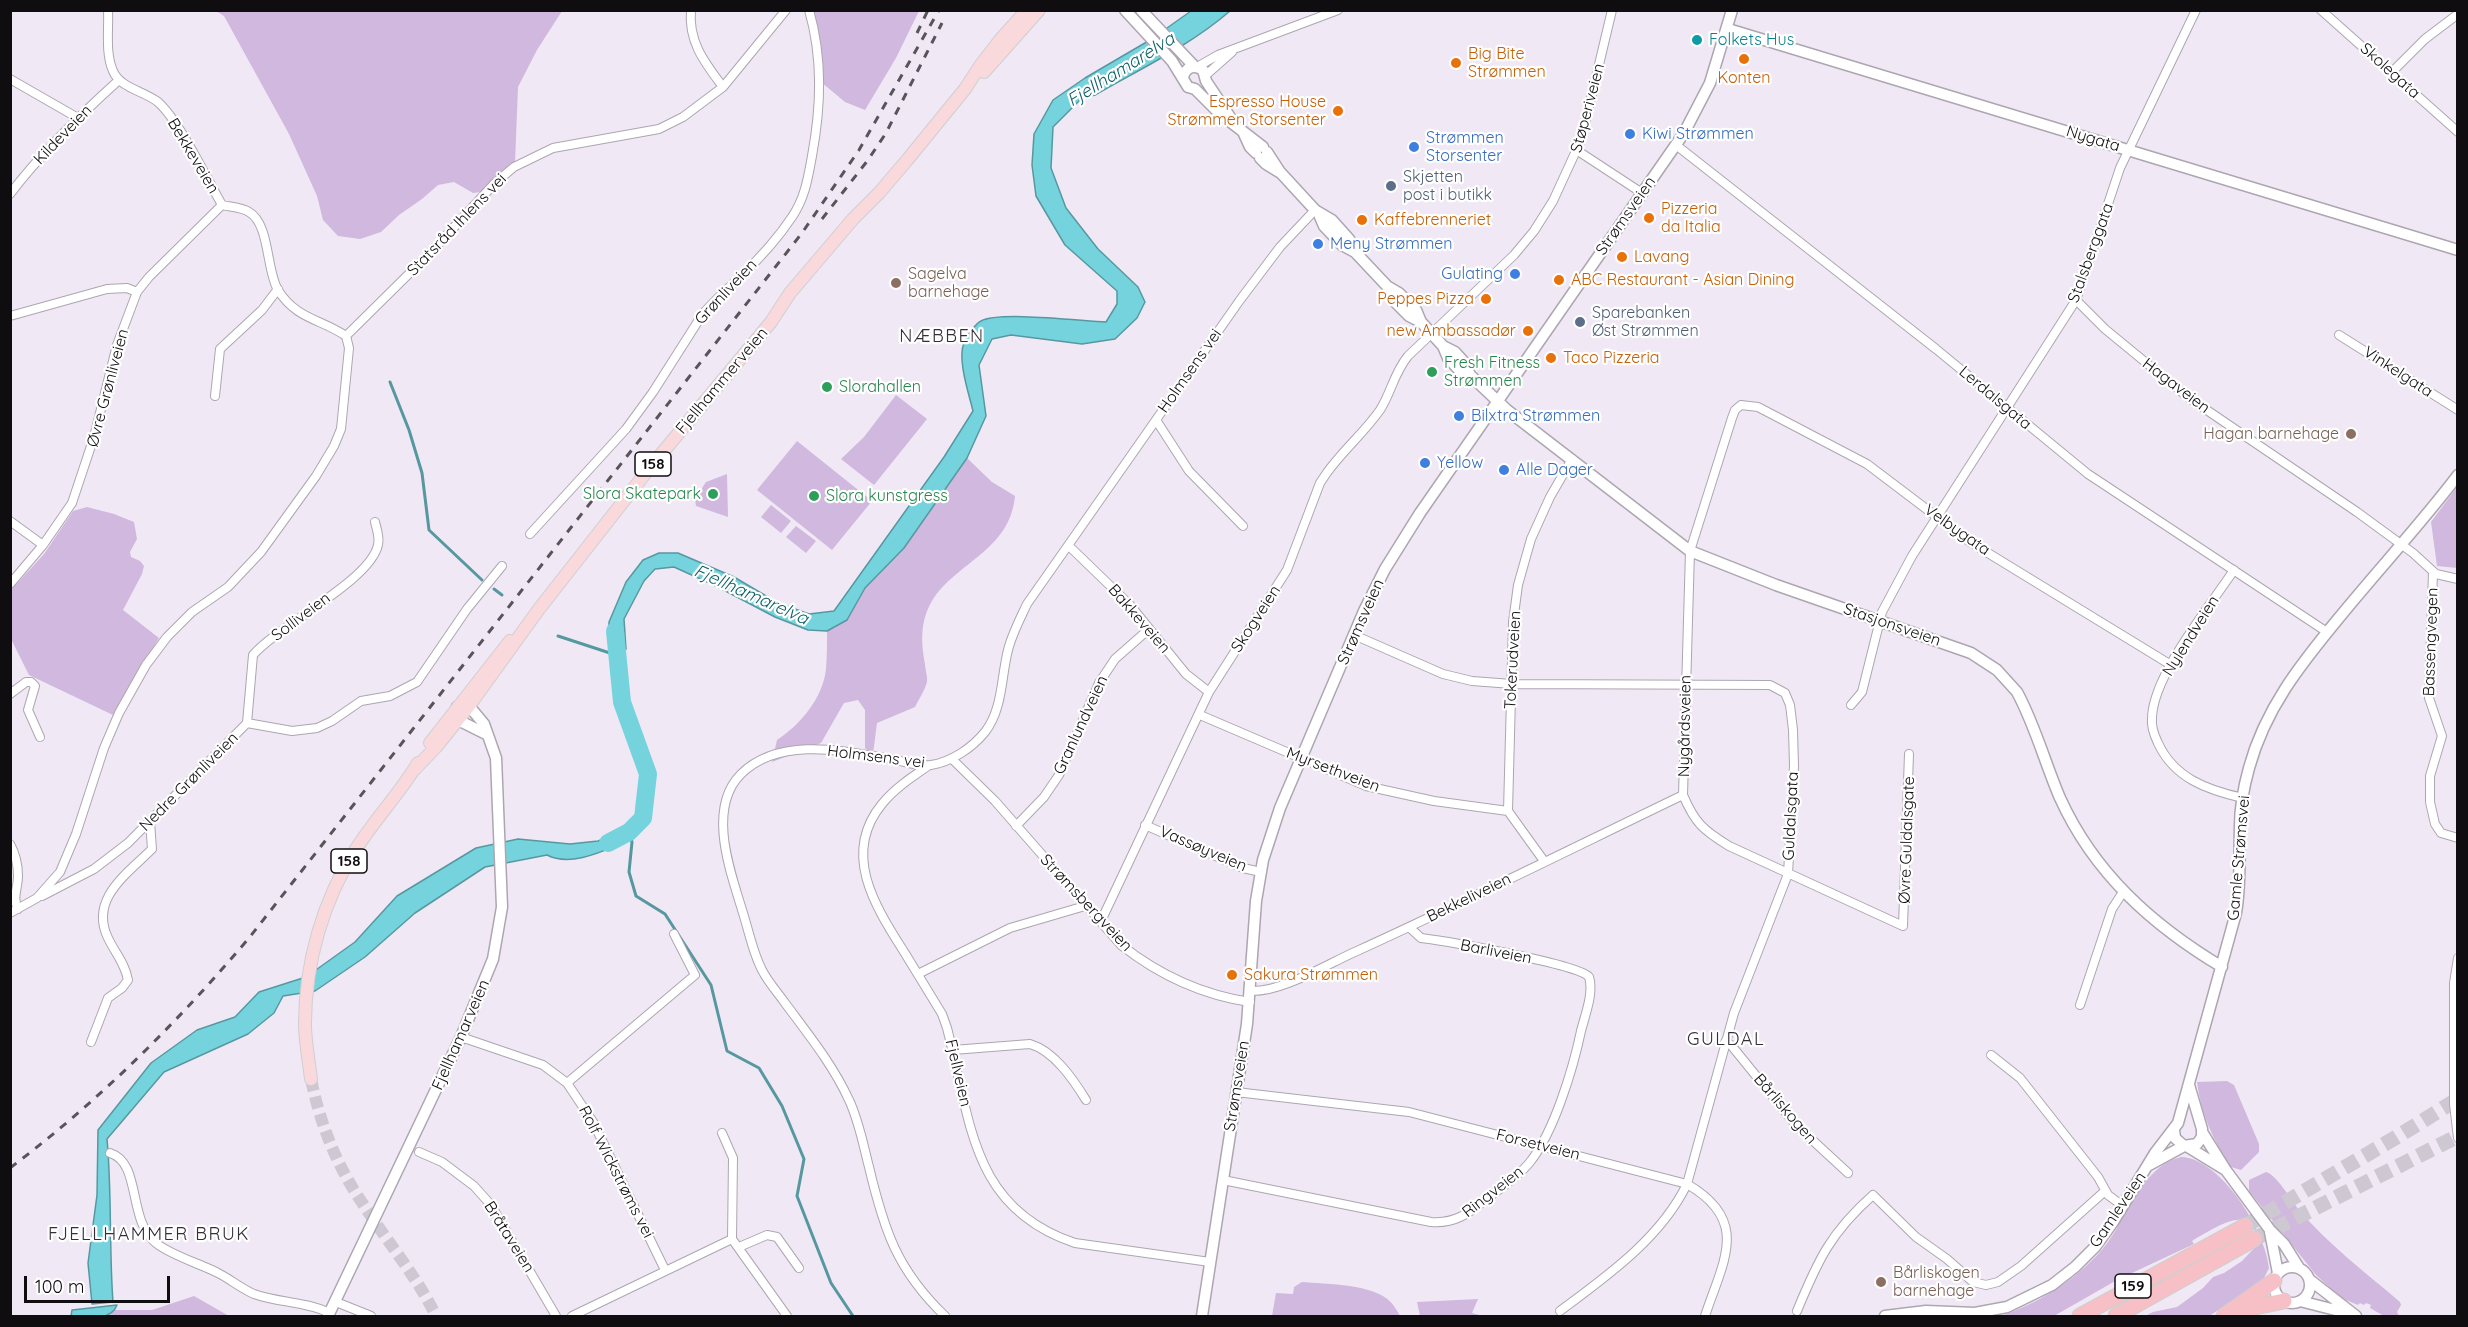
<!DOCTYPE html>
<html>
<head>
<meta charset="utf-8">
<style>
	body { margin:0 }
	#map { position:relative; width:2468px; height:1327px; overflow:hidden; background:#f0e9f5; font-family:Quicksand,sans-serif }
	canvas { display:block }
	.frame { position:absolute; inset:0; border:12px solid #100d11; pointer-events:none }
	.scale { position:absolute; left:24px; top:1276px; width:146px; height:27px; box-sizing:border-box; border:3px solid #100d11; border-top:0; padding-left:8px; font-size:18px; line-height:21px; white-space:nowrap; color:#100d11; -webkit-text-stroke:4px #fff; paint-order:stroke }
</style>
</head>
<body>
<div id="map">
<canvas width="2468" height="1327"></canvas>
<div class="frame"></div>
<div class="scale">100 m</div>
</div>
<script>
const g = document.querySelector('canvas').getContext('2d');
g.lineJoin = 'round';
function fillPath(path, color) {
  g.fillStyle = color;
  g.fill(path, 'evenodd');
}
function stroke(path, color, width, dash) {
  g.strokeStyle = color;
  g.lineWidth = width;
  g.lineCap = dash ? 'butt' : 'round';
  g.setLineDash(dash || []);
  g.stroke(path);
}
function write(font, color, halo, rows, align = 'center') {
  g.font = font + ' Quicksand,sans-serif';
  g.lineWidth = 4.5;
  g.setLineDash([]);
  g.textBaseline = 'middle';
  g.strokeStyle = halo;
  g.fillStyle = color;
  for (const [text, x, y, turn = 0] of rows) {
    g.save();
    g.translate(x, y);
    g.rotate((+turn || 0) * Math.PI / 180);
    g.textAlign = isNaN(turn) ? turn : align;
    if (halo) g.strokeText(text, 0, 0);
    g.fillText(text, 0, 0);
    g.restore();
  }
}
fillPath(new Path2D(`
	M216,11H562L537,50L518,87L515,163L481,192L473,193L454,182L438,185L422,199L399,215L381,232L360,239L338,236L323,220L317,196L289,134L224,16Z
	M812,11H919L896,58L865,110L845,102L821,82Z
	M896,395L927,419L874,485L841,459L864,437Z
	M797,441L872,501L832,550L757,490Z
	M967,458L992,482L1015,496C1010,551 956,562 932,601C920,621 921,642 925,664C925,669 928,677 927,682C925,690 919,699 915,707L877,723L873,754L865,748V710L858,700L844,703L821,743L772,762L777,740C800,725 823,698 826,669C827,656 827,643 827,631L847,620L865,588L904,548Z
	M727,474L728,517L696,506L695,499L706,482Z
	M2457,487V568L2437,566L2431,522Z
	M771,505L791,521L781,533L761,517Z
	M87,507L114,514L134,522L137,539L130,552L131,557L140,561L144,566L142,574L123,610L159,638L113,715L29,675L11,639V590L44,554L73,511Z
	M796,526L816,541L806,553L786,537Z
	M2227,1081L2234,1085L2259,1144V1152L2241,1170L2231,1167C2213,1140 2201,1114 2197,1082Z
	M2181,1157C2221,1158 2266,1232 2269,1268L2264,1278L2253,1288L2209,1316H2145L2153,1312L2177,1307L2203,1288L2213,1277L2224,1273L2242,1261L2258,1244C2254,1200 2217,1227 2195,1239L2192,1241L2194,1244L2117,1280L2054,1316H2001C2038,1303 2073,1282 2100,1252C2127,1223 2138,1168 2181,1157Z
	M2266,1172C2277,1175 2291,1200 2299,1210C2329,1245 2365,1272 2400,1302L2401,1305L2397,1312L2399,1316H2384L2370,1308L2371,1305L2366,1303L2364,1305L2360,1303L2358,1305L2341,1298L2316,1275L2249,1191V1180Z
	M1302,1282C1325,1284 1367,1284 1386,1298C1392,1302 1397,1310 1400,1316H1272L1276,1293L1293,1294L1294,1287Z
	M194,1296L229,1316H106L115,1310H152Z
	M1478,1299L1472,1313L1483,1316H1420L1417,1302Z`), '#d0b8de');
const water = new Path2D(`
	M1191,11H1230C1191,45 1140,69 1095,95L1082,98L1053,127L1051,168L1066,208L1098,249L1138,287L1145,302L1137,318L1115,339L1082,344L1011,335L992,339L979,365L986,416L967,458L904,548L865,588L847,620L827,631L808,630L775,617L716,586L674,567L655,569L644,581L624,619L626,649L616,655L609,641V622L626,582L643,560L659,553H678L734,577L778,603L809,614L834,611L944,457L973,411C969,394 957,359 964,343C966,337 976,323 981,321C999,311 1081,321 1106,322L1117,304V291L1065,245L1036,196L1032,165L1034,134L1053,100L1085,78L1150,40Z
	M626,825L630,840C607,849 572,868 547,855L485,867L415,913L365,957L315,991L283,996L274,1013L248,1034L164,1072L107,1139C112,1193 109,1248 113,1302L92,1304L88,1263L97,1195L98,1130L151,1063L197,1030L235,1017L259,992L306,977L355,942L397,896L476,848L518,839L570,844L598,841L616,834Z
	M117,1305C111,1322 85,1317 71,1316L72,1310Z`);
fillPath(water, '#75d3de');
stroke(water, '#5798a0', 1.5);
stroke(new Path2D(`
	M390,382L409,430L422,473L429,530L482,580
	M494,589L502,595
	M558,636L616,655
	M629,832L632,842L629,872L636,896L665,914L711,985L727,1051L759,1068L782,1106L804,1159L797,1196L831,1283L853,1316`), '#5798a0', 3);
stroke(new Path2D(`
	M608,843L629,832L643,818L648,774L622,702L615,631`), '#75d3de', 18);
stroke(new Path2D(`
	M311,1079C320,1123 336,1164 361,1201C385,1239 416,1275 436,1316`), '#cec8d3', 12, [12, 6]);
stroke(new Path2D(`
	M2245,1226L2395,1138L2458,1099
	M2254,1239L2458,1136`), '#cec8d3', 15, [15, 8]);
const street = new Path2D(`
	M108,10C109,29 105,53 113,71C120,88 144,91 158,102C180,122 206,177 222,205C230,207 242,207 249,212C270,224 266,270 278,290C296,319 321,319 346,336
	M691,10C688,42 705,63 723,87
	M2321,10L2458,132
	M1197,67L1218,55L1338,10
	M2392,72L2425,39L2458,14
	M1206,75L1232,52
	M10,79L78,118
	M1676,145L1936,349L2088,474L2327,632
	M1578,151L1642,193
	M10,194C42,152 80,115 119,80
	M2076,300L2105,329L2189,398L2357,512L2413,553L2436,574L2458,579
	M10,316L107,289L127,288L137,292
	M2339,335L2458,410
	M346,336L430,253L495,183L514,167L553,148L659,129L683,117L723,87L786,10
	M215,396L220,349L262,310L278,289
	M1156,420L1189,471L1243,526
	M10,521L43,545
	M530,534L626,429L653,392L702,315C714,300 728,289 741,276C759,259 778,238 792,217C805,198 808,178 812,156C821,107 823,59 809,10
	M1069,546L1130,605L1186,674L1209,692
	M2234,570C2210,606 2154,674 2152,717C2151,726 2154,735 2158,743C2174,778 2207,790 2243,798
	M2433,572L2429,698L2442,736L2430,776V802L2435,824L2441,833L2458,838
	M10,584L43,545L72,503L94,437L117,345L137,292L149,277L222,205
	M1354,635L1443,674L1472,681L1512,684L1770,685L1785,693L1790,705L1793,730L1794,766L1788,874L1734,1013L1687,1184C1661,1238 1607,1276 1560,1311
	M10,694L26,682H31L35,686L28,710L40,737
	M1851,705L1862,692L1882,612L1912,556L2076,300L2120,168L2196,10
	M1200,715L1366,786L1434,801L1508,811
	M247,723L253,655C279,625 370,581 378,545C380,538 377,530 375,522
	M1909,754L1903,926L1729,846C1703,830 1695,823 1683,795L1690,551L1732,418L1735,410L1741,405L1758,407L1867,464L1970,542L2171,665
	M952,759L995,801L1121,945C1158,974 1202,995 1250,1002
	M928,766C912,777 895,788 882,804C840,855 877,909 906,955C918,975 930,994 942,1014L947,1028C971,1120 970,1208 1075,1243L1210,1262
	M1145,825L1243,868L1261,872
	M1016,826L1044,797L1059,775L1099,683L1115,659L1149,629
	M10,844C15,853 18,865 18,876C18,888 12,898 18,909
	M1544,861L1508,811L1513,622L1518,585L1531,539L1550,497L1572,459
	M42,896L94,869L128,843L247,723L292,731L317,728L332,721L361,701L390,696L417,682L467,609L502,566
	M10,913L37,898L60,872L76,834L104,748L119,713L146,665L167,637L192,612L228,587L261,552L316,476L334,446L341,429L349,348L346,336
	M1101,921L1209,692L1287,570L1320,483L1326,474C1342,451 1364,433 1380,410C1391,393 1394,373 1408,356L1514,255L1534,231L1553,201L1581,140L1612,10
	M2458,958L2454,983V1104L2458,1138
	M918,974L1010,928L1085,906
	M1251,991C1283,992 1327,964 1357,951C1467,901 1575,847 1683,795
	M2080,1005L2112,909L2123,892
	M461,1037L543,1065L567,1083L593,1122L665,1270
	M91,1042L108,998L122,988L128,980C125,963 115,953 108,938C89,899 127,874 152,849L150,822
	M1725,1042L1731,1045L1796,1125L1848,1173
	M953,1050L1030,1044C1054,1051 1073,1079 1086,1100
	M1991,1055L2020,1078L2098,1177L2108,1195L2123,1206
	M567,1083L695,975L674,934
	M1236,1092L1409,1112L1687,1184C1751,1221 1723,1261 1705,1316
	M722,1133L733,1158L732,1239L787,1316
	M419,1152L442,1162L474,1186L491,1205L556,1316
	M110,1153C142,1163 127,1220 156,1243C170,1255 201,1264 218,1273C230,1279 242,1289 254,1294C279,1303 304,1301 330,1313
	M1223,1180L1431,1222C1456,1224 1470,1212 1488,1198C1502,1187 1519,1176 1530,1162C1554,1132 1573,1069 1581,1031C1585,1015 1594,993 1589,977C1579,964 1445,941 1421,938L1409,927
	M739,1247L767,1235L777,1237L799,1268
	M336,1302L371,1316
	M1797,1311C1818,1260 1831,1232 1873,1195L1916,1237L1947,1259L1973,1282L1986,1285L1998,1282L2021,1266L2105,1191
	M572,1316L732,1239
	M945,1316C897,1270 884,1230 869,1167C863,1144 859,1121 849,1100C833,1065 808,1034 785,1003C778,993 768,982 762,970C753,953 749,932 743,913C731,873 706,809 741,774C780,736 844,751 891,759C903,761 919,767 931,765C951,762 972,748 985,732C1003,709 1001,677 1008,650C1012,634 1020,619 1027,604L1240,300L1280,247L1315,210`);
const secondary = new Path2D(`
	M1125,10L1172,61L1188,87L1195,89L1219,113L1263,147
	M1141,10L1194,66
	M1728,29L2458,250
	M1183,77C1186,67 1194,64 1203,70L1206,81L1232,120
	M1244,134L1250,147L1256,153
	M1267,152L1280,172L1315,210L1332,220L1349,239L1355,252
	M1260,158L1266,164L1279,172
	M1318,212L1324,226L1342,245L1355,252L1387,286L1399,293L1416,310L1421,322
	M1387,286L1392,299L1409,316L1421,322L1443,346L1455,352L1465,363L1470,375
	M1443,346L1448,358L1458,369L1470,375L1507,410L1690,551L1776,585L1971,653L1997,670L2017,692C2035,725 2045,763 2060,798C2094,873 2152,925 2222,967
	M2174,1130L2175,1138L2184,1146L2197,1144L2202,1137V1129L2189,1085
	M2202,1132L2225,1169L2270,1230L2284,1244L2299,1268
	M2188,1147L2224,1169
	M2149,1165L2184,1146
	M2270,1232L2278,1273
	M2274 1285a18 18 0 1 1 36 0a18 18 0 1 1-36 0Z
	M2310,1280L2356,1316
	M2300,1301L2347,1313
	M328,1316L461,1037L493,959L502,907L496,758L484,724L469,706L457,707L458,720L486,734
	M1202,1316L1247,1024L1256,901L1263,860L1280,808L1364,611L1385,569L1420,513L1684,133L1710,83L1732,10
	M1885,1316L1926,1311L1975,1313L2007,1307L2052,1285L2075,1267L2095,1247L2113,1222L2155,1153L2178,1123L2236,913C2241,884 2239,855 2240,826C2240,806 2244,786 2249,768C2265,709 2300,665 2338,619C2377,571 2420,525 2458,475`);
const primary = new Path2D(`
	M984,72L1039,10
	M430,743L510,641
	M414,770L436,747L469,706L539,609L648,470L771,322L790,293L853,219L879,193L908,159L965,89L980,66L1000,40L1027,10
	M311,1079C309,1061 305,1042 305,1024C305,963 323,900 356,849C375,819 400,793 418,763`);
const highway = new Path2D(`
	M2236,1311L2284,1301
	M2080,1316L2245,1226
	M2116,1316L2254,1239
	M2224,1316L2274,1281`);
stroke(street, '#ada6b1', 10);
stroke(secondary, '#ada6b1', 13);
stroke(primary, '#cfcfcf', 14);
stroke(highway, '#cfcfcf', 17);
stroke(street, '#fff', 8);
stroke(secondary, '#fff', 10);
stroke(primary, '#fad9dd', 12);
stroke(highway, '#f6c0c6', 15);
stroke(new Path2D(`
	M917,33L928,10
	M822,219L868,160L886,133L942,23
	M10,1168C99,1101 177,1023 249,938L802,233L859,150L939,10`), '#58545a', 3, [8, 8]);
for (const [x, y, r, color] of [
	[1697,40,6,"#0f9aa8"],
	[1744,59,6,"#e8710a"],
	[1456,63,6,"#e8710a"],
	[1338,111,6,"#e8710a"],
	[1630,134,6,"#3f7fe0"],
	[1414,147,6,"#3f7fe0"],
	[1391,186,6,"#5c6f8a"],
	[1649,218,6,"#e8710a"],
	[1362,220,6,"#e8710a"],
	[1318,244,6,"#3f7fe0"],
	[1622,257,6,"#e8710a"],
	[1515,274,6,"#3f7fe0"],
	[1559,280,6,"#e8710a"],
	[896,283,6,"#8d6e63"],
	[1486,299,6,"#e8710a"],
	[1580,322,6,"#5c6f8a"],
	[1528,331,6,"#e8710a"],
	[1551,358,6,"#e8710a"],
	[1432,372,6,"#2e9e5b"],
	[827,387,6,"#2e9e5b"],
	[1459,416,6,"#3f7fe0"],
	[2351,434,6,"#8d6e63"],
	[1425,463,6,"#3f7fe0"],
	[1504,470,6,"#3f7fe0"],
	[713,494,6,"#2e9e5b"],
	[814,496,6,"#2e9e5b"],
	[1232,975,6,"#e8710a"],
	[1881,1282,6,"#8d6e63"]
]) {
  const dot = new Path2D();
  dot.arc(x, y, r, 0, 2 * Math.PI);
  g.fillStyle = color;
  g.fill(dot);
  stroke(dot, '#fff', 2);
}
for (const [x, y, w] of [
	[653,464,36],
	[349,861,36],
	[2133,1286,36]
]) {
  const box = new Path2D();
  box.roundRect(x - w / 2, y - 12, w, 24, 4.5);
  g.fillStyle = '#fff';
  g.fill(box);
  stroke(box, '#100d11', 1.5);
}
write('bold 15px', '#100d11', null, [
	["158",653,464],
	["158",349,861],
	["159",2133,1286]
]);
write('16px', '#0d838f', '#fff', [
	["Folkets Hus",1709,40]
], 'left');
write('16px', '#c56008', '#fff', [
	["Big Bite",1468,54],
	["Strømmen",1468,72],
	["Konten",1744,78,"center"],
	["Espresso House",1326,102,"right"],
	["Strømmen Storsenter",1326,120,"right"],
	["Pizzeria",1661,209],
	["da Italia",1661,227],
	["Kaffebrenneriet",1374,220],
	["Lavang",1634,257],
	["ABC Restaurant - Asian Dining",1571,280],
	["Peppes Pizza",1474,299,"right"],
	["new Ambassadør",1516,331,"right"],
	["Taco Pizzeria",1563,358],
	["Sakura Strømmen",1244,975]
], 'left');
write('16px', '#100d11', '#fff', [
	["Skolegata",2390,71,42],
	["Støperiveien",1588,108,-75],
	["Kildeveien",63,135,-46],
	["Nygata",2093,139,17],
	["Bekkeveien",193,156,59],
	["Strømsveien",1626,216,-55],
	["Statsråd Ihlens vei",457,225,-46],
	["Stalsberggata",2091,253,-70],
	["Grønliveien",726,292,-47],
	["Holmsens vei",1190,371,-55],
	["Vinkelgata",2398,372,33],
	["Fjellhammerveien",722,381,-50],
	["Hagaveien",2176,386,37],
	["Øvre Grønliveien",108,388,-75],
	["Lerdalsgata",1995,398,40],
	["Velbygata",1957,530,35],
	["Solliveien",301,617,-37],
	["Bakkeveien",1139,619,49],
	["Skogveien",1256,619,-57],
	["Strømsveien",1361,622,-66],
	["Stasjonsveien",1892,625,19],
	["Nylendveien",2191,636,-58],
	["Bassengvegen",2431,642,-88],
	["Tokerudveien",1513,660,-87],
	["Granlundveien",1081,725,-65],
	["Nygårdsveien",1685,726,-89],
	["Holmsens vei",876,757,7],
	["Myrsethveien",1333,770,21],
	["Nedre Grønliveien",189,782,-45],
	["Guldalsgata",1791,816,-87],
	["Øvre Guldalsgate",1907,840,-88],
	["Vassøyveien",1203,849,23],
	["Gamle Strømsvei",2239,858,-85],
	["Bekkeliveien",1469,898,-26],
	["Strømsbergveien",1086,903,47],
	["Barliveien",1496,952,11],
	["Fjellhamarveien",461,1035,-66],
	["Fjellveien",958,1073,77],
	["Strømsveien",1237,1086,-81],
	["Bårliskogen",1785,1109,49],
	["Forsetveien",1538,1145,14],
	["Rolf Wickstrøms vei",616,1172,63],
	["Ringveien",1493,1192,-38],
	["Gamleveien",2118,1210,-56],
	["Bråtaveien",509,1237,58]
]);
write('16px', '#366cbe', '#fff', [
	["Kiwi Strømmen",1642,134],
	["Strømmen",1426,138],
	["Storsenter",1426,156],
	["Meny Strømmen",1330,244],
	["Gulating",1503,274,"right"],
	["Bilxtra Strømmen",1471,416],
	["Yellow",1437,463],
	["Alle Dager",1516,470]
], 'left');
write('16px', '#4e5e75', '#fff', [
	["Skjetten",1403,177],
	["post i butikk",1403,195],
	["Sparebanken",1592,313],
	["Øst Strømmen",1592,331]
], 'left');
write('16px', '#785e54', '#fff', [
	["Sagelva",908,274],
	["barnehage",908,292],
	["Hagan barnehage",2339,434,"right"],
	["Bårliskogen",1893,1273],
	["barnehage",1893,1291]
], 'left');
write('16px', '#27864d', '#fff', [
	["Fresh Fitness",1444,363],
	["Strømmen",1444,381],
	["Slorahallen",839,387],
	["Slora Skatepark",701,494,"right"],
	["Slora kunstgress",826,496]
], 'left');
write('italic 18px', '#106068', '#fff', [
	["Fjellhamarelva",1121,70,-32],
	["Fjellhamarelva",751,595,24]
]);
g.letterSpacing = '1.5px';
write('18px', '#342e37', '#fff', [
	["NÆBBEN",942,337],
	["GULDAL",1726,1040],
	["FJELLHAMMER BRUK",149,1235]
]);
g.letterSpacing = '0px';
</script>
</body>
</html>
